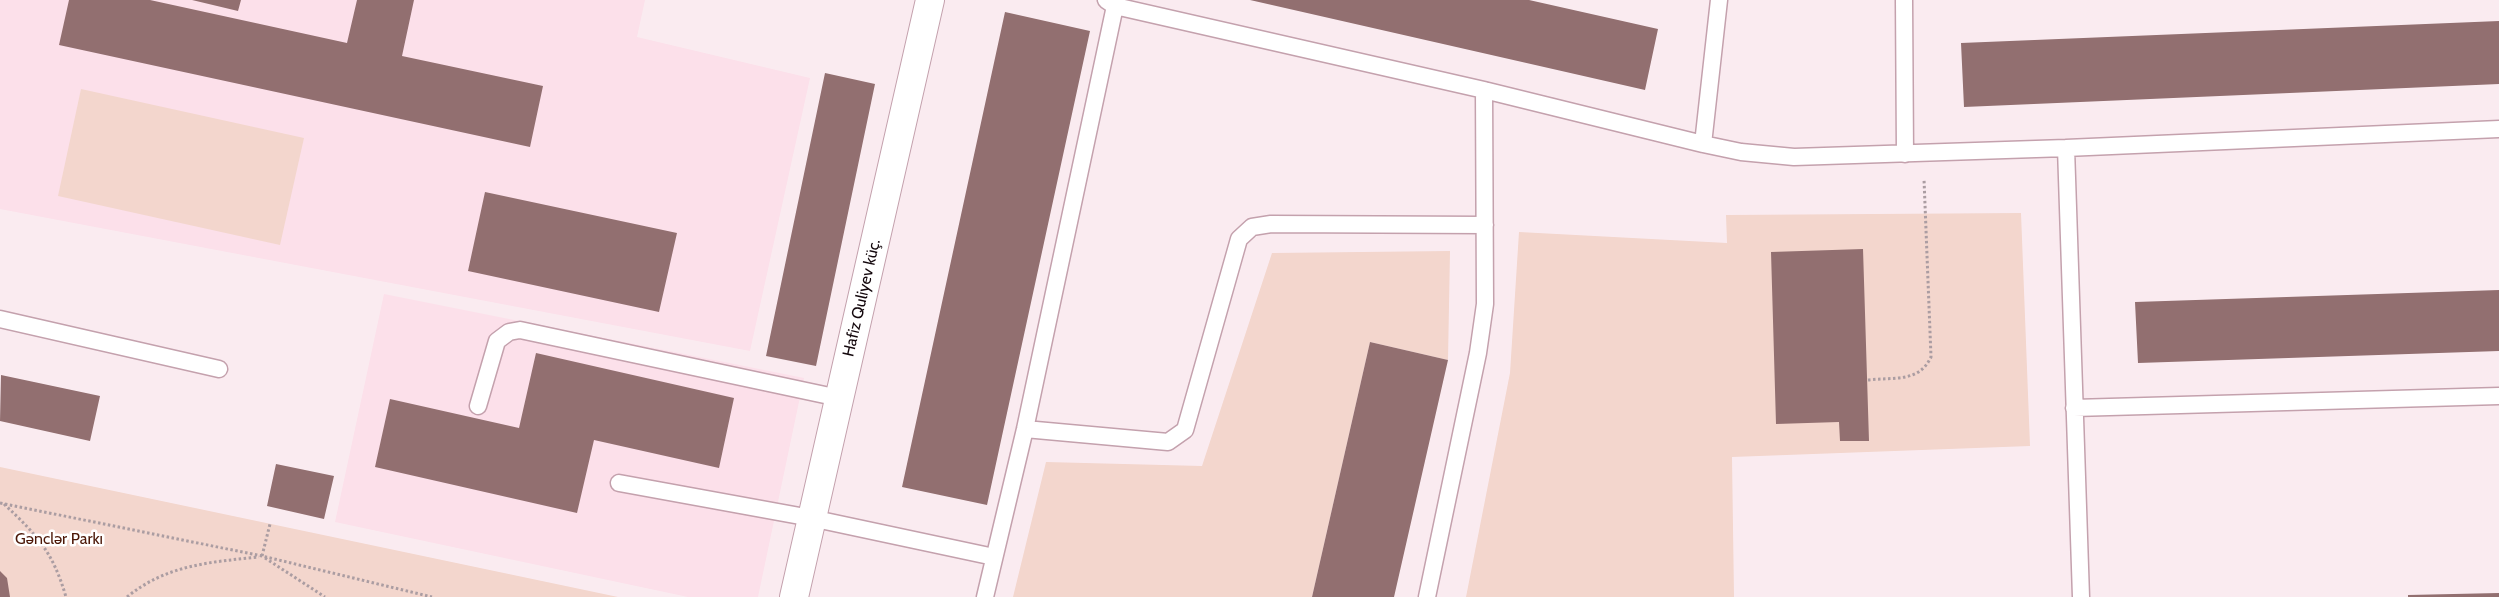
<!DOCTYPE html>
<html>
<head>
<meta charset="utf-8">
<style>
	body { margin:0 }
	canvas { display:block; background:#faebf0 }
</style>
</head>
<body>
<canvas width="2499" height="597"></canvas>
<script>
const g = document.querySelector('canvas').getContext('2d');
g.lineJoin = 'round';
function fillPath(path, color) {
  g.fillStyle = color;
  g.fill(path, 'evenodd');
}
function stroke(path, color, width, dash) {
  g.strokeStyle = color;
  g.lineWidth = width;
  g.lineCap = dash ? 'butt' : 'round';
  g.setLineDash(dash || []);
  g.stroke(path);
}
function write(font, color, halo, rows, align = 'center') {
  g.font = font + ' Cabin,sans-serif';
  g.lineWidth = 5;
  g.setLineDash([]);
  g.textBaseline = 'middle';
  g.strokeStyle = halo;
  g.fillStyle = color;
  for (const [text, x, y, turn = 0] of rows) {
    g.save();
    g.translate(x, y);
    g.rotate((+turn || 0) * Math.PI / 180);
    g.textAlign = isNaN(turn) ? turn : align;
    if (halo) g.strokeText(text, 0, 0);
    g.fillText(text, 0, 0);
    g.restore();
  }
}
fillPath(new Path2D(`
	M0,0H645L637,37L810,78L750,351L0,209Z
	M384,294L804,378L758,597H688L335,522Z`), '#fce0ea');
fillPath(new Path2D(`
	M81,89L304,138L280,245L58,196Z
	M2021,213L2030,446L1732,457L1734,597H1466L1510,373L1519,232L1727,243L1726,215Z
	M1450,251L1448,360L1370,342L1312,597H1013L1046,462L1202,466L1272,253Z
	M0,467L618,597H0Z`), '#f3d6cd');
fillPath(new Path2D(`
	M69,0H150L347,43L357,0H414L402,56L543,86L530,147L59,45Z
	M192,0H241L238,11Z
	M1250,0H1529L1658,29L1645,90Z
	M1005,12L1090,31L987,505L902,487Z
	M2499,21V84L1964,107L1961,43Z
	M825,73L875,84L816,366L766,356Z
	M485,192L677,233L659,312L468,271Z
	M1863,249L1869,441H1840L1839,422L1776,424L1771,252Z
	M2499,290V351L2138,363L2135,302Z
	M1370,342L1448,360L1394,597H1312Z
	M536,353L734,398L719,468L594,440L577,513L375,467L390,399L519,428Z
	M1,375L100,396L90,441L0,421Z
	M276,464L334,476L324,519L267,506Z
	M0,571L7,578L10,597H0Z
	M2499,593V597H2408V595Z`), '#926f70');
const service = new Path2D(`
	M1106,0L1115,6L1484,90L1703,144L1741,152L1794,157L2066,148L2499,129
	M1904,0L1905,154
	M1703,144L1719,0
	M2066,148L2081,597
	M0,319L219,369
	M478,406L497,341L509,332L520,330L839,398
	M2074,408L2499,396
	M1025,429L1168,442L1185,430L1239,239L1252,227L1271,224L1485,225
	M619,483L811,518L994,557
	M985,597L1025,429L1115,6
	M1427,597L1478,353L1485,304L1484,90`);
const tertiary = new Path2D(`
	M794,597L930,0`);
stroke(service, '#c4a1ad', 19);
stroke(tertiary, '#c4a1ad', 30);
stroke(new Path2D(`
	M1868,380C1893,377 1919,383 1931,357L1924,179
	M0,503L262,556L432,597
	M4,504C37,535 53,552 66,597
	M262,556L270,524
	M265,558L325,597
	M127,597C166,565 210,562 259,557`), '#ab9da2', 3, [2.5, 2.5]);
stroke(service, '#fff', 16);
stroke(tertiary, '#fff', 28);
write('16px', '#13070c', '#fff', [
	["Hafiz Quliyev küç.",862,298,-77]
]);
write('16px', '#4c1808', '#fff', [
	["Gənclər Parkı",59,539]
]);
</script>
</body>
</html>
